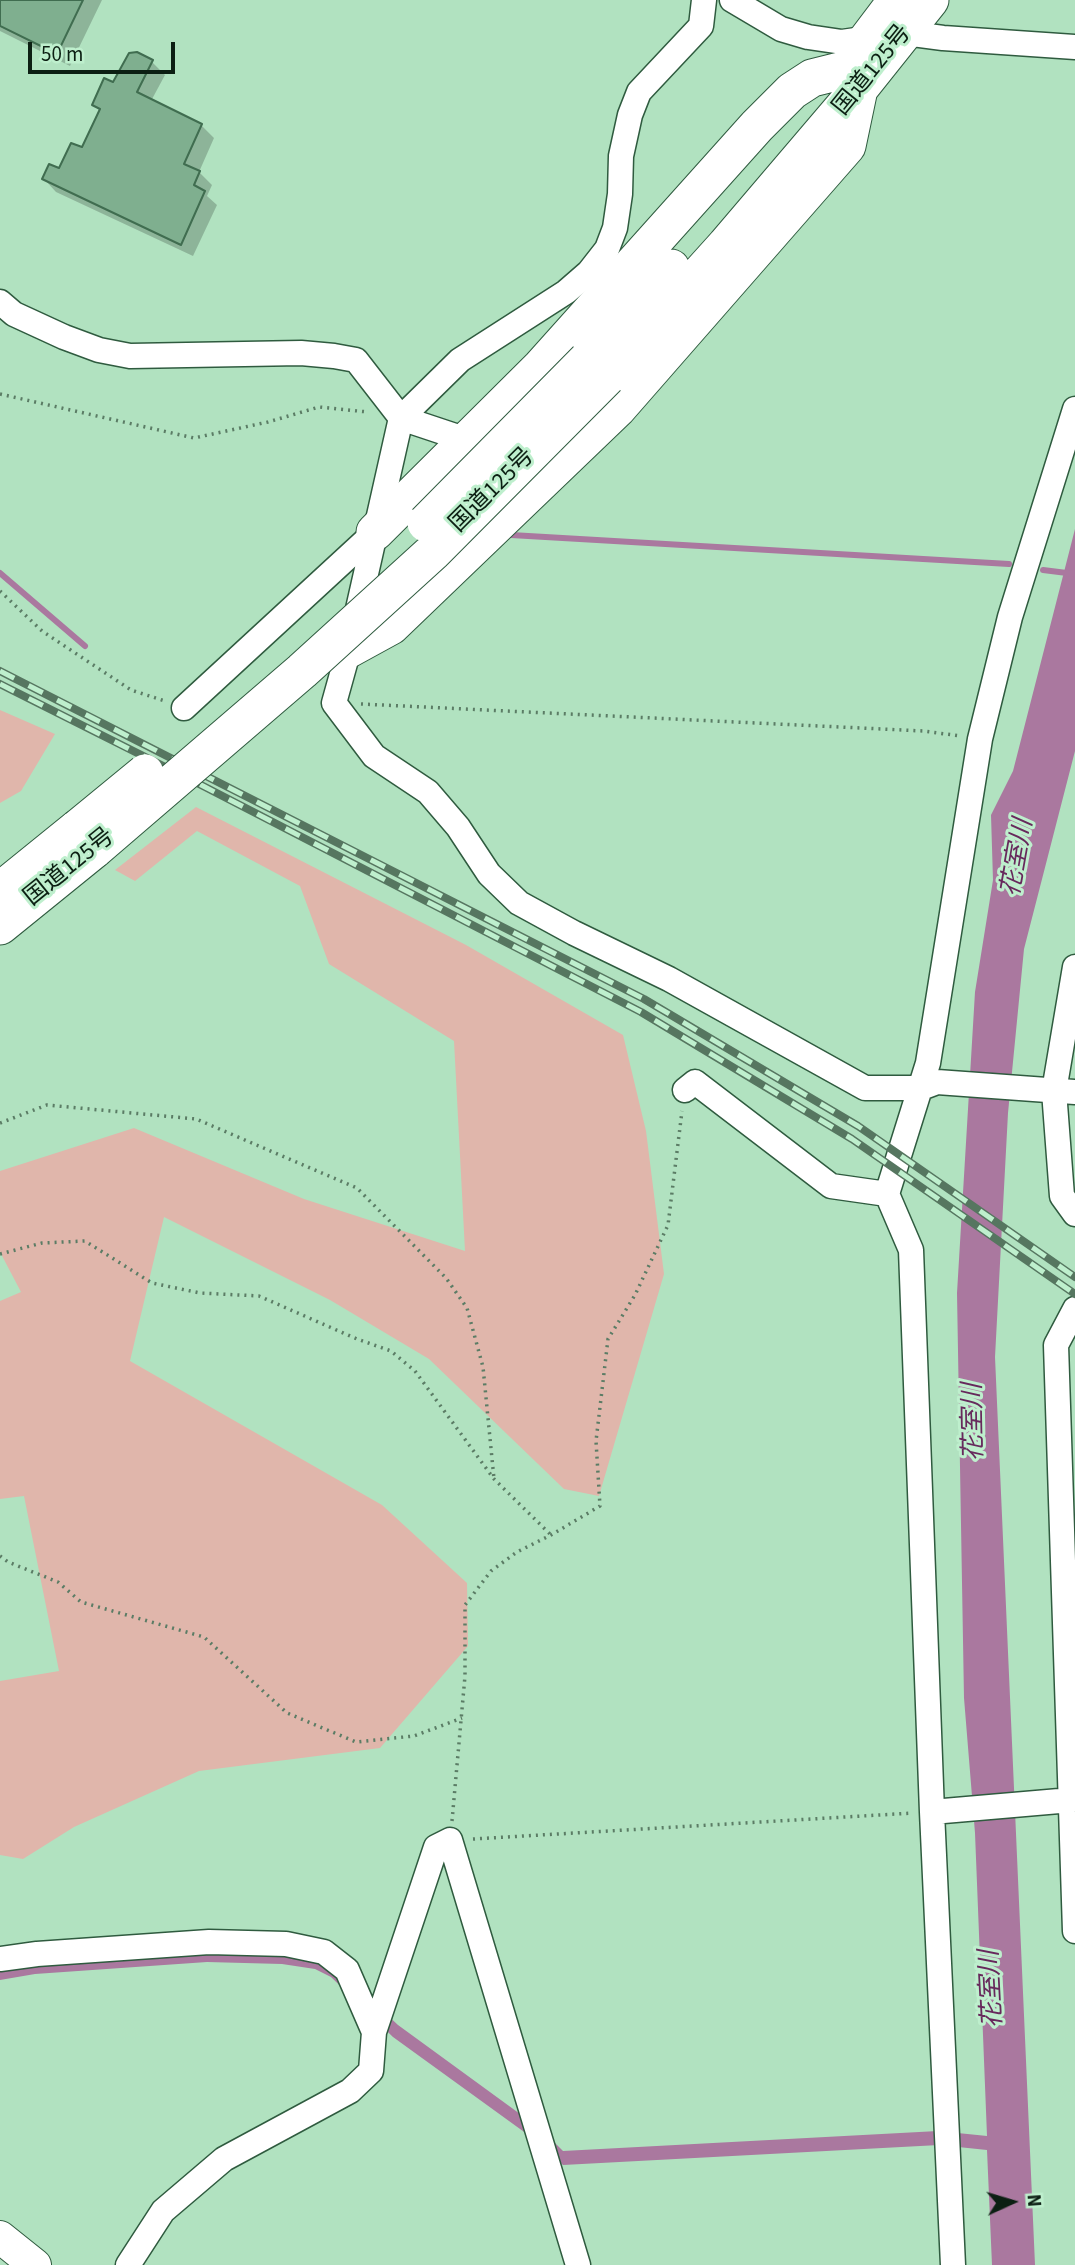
<!DOCTYPE html>
<meta charset="utf-8">
<style>
body{margin:0}
#map{position:relative;width:1075px;height:2265px;overflow:hidden;background:#b1e2c0;font-family:"Source Sans 3",sans-serif}
canvas{display:block}
.north{position:absolute;left:977px;top:2167px;width:70px;height:70px;-webkit-text-stroke:5px #beefcd;paint-order:stroke;rotate:86deg;font-size:19px;font-weight:700;line-height:28px;text-align:center;color:#0c1f13}
.north::after{content:'';display:block;margin:auto;width:24px;height:32px;background:#0c1f13;clip-path:polygon(50% 0,100% 100%,50% 72%,0 100%)}
.scale{position:absolute;left:28px;top:42px;width:147px;height:32px;box-sizing:border-box;border:4px solid #0c1f13;border-top:0;padding-left:9px;font-size:21px;line-height:24px;white-space:nowrap;color:#0c1f13;-webkit-text-stroke:5px #beefcd;paint-order:stroke}
</style>
<div id="map">
<canvas width="1075" height="2265"></canvas>
<div class="north">N</div>
<div class="scale">50 m</div>
</div>
<script>
const c = document.querySelector('canvas').getContext('2d');
c.lineJoin = 'round';
function fill(path, color) { c.fillStyle = color; c.fill(path, 'evenodd'); }
const shape = rows => new Path2D(rows.map(r => 'M' + r).join(''));
function trace(path, color, width, dash) { c.strokeStyle = color; c.lineWidth = width; c.lineCap = dash ? 'butt' : 'round'; c.setLineDash(dash || []); c.stroke(path); }
function label(font, color, halo, rows, align = 'center') {
  c.font = font + ' "Source Sans 3","Noto Sans JP",sans-serif'; c.lineWidth = 6; c.setLineDash([]); c.textBaseline = 'middle'; c.strokeStyle = halo; c.fillStyle = color; for (const [text, x, y, turn = 0] of rows) {
    c.save(); c.translate(x, y); c.rotate((+turn || 0) * Math.PI / 180); c.textAlign = isNaN(turn) ? turn : align; if (halo) c.strokeText(text, 0, 0); c.fillText(text, 0, 0); c.restore();
  }
}
const green = shape([
 [0,710,55,734,21,791,0,803],
 [196,807,466,945,623,1035,646,1131,664,1274,599,1496,564,1489,429,1359,330,1300,164,1217,130,1361,382,1505,467,1583,468,1646,380,1748,199,1771,74,1827,23,1859,0,1855,0,1681,59,1671,24,1496,0,1499,0,1301,21,1292,0,1252,0,1171,134,1128,304,1199,465,1251,454,1041,329,964,300,886,197,831,135,881,115,870]
]);
const water = shape([
 [1075,529,1075,751,1024,949,1008,1113,995,1357,1035,2265,992,2265,987,2150,939,2145,563,2165,538,2142,393,2037,331,1977,315,1969,282,1964,207,1962,35,1974,0,1980,0,1966,208,1949,320,1957,368,1997,398,2025,542,2130,563,2151,938,2131,987,2136,975,1833,964,1698,957,1293,975,992,993,880,991,815,1013,771]
]);
const shadow = shape([
 [0,0,102,0,70,66,0,31],
 [137,54,152,62,165,75,151,101,201,125,214,138,199,172,212,185,207,196,217,205,193,256,56,192,44,179,60,170,82,149,101,112,94,105,114,84]
]);
const stream = shape([
 [511,535,1009,564],
 [1043,570,1075,574],
 [0,573,85,646]
]);
const building = shape([
 [0,0,83,0,57,54,0,26,0,0],
 [137,52,153,60,137,92,202,124,184,164,200,171,194,185,205,191,181,245,42,179,49,164,59,168,71,143,82,147,100,109,92,105,104,78,113,82,129,53,137,52]
]);
const path = shape([
 [0,394,194,438,268,422,319,407,368,412],
 [0,591,42,631,131,690,165,701],
 [361,704,923,731,961,736],
 [0,1123,47,1105,196,1119,357,1188,446,1278,467,1308,483,1367,494,1479],
 [0,1254,42,1243,85,1241,152,1283,200,1293,259,1296,357,1339,391,1351,415,1371,494,1479,551,1535],
 [0,1556,8,1562,58,1582,81,1602,204,1637,287,1713,356,1742,414,1736,462,1718],
 [452,1821,465,1676,465,1605,491,1571,517,1552,551,1535,600,1506,596,1441,608,1339,635,1295,668,1225,682,1111],
 [473,1839,913,1813]
]);
const minor = shape([
 [704,0,701,26,639,92,630,115,621,156,620,194,615,228,607,249,589,272,566,292,460,360,401,418,349,649,334,703,374,756,428,792,458,827,489,874,519,903,574,933,669,979,865,1088,921,1088,937,1082,1075,1092],
 [732,0,781,29,808,37,842,42,905,33,943,38,1075,47],
 [0,302,14,314,64,337,99,350,130,356,301,353,334,356,356,360,401,418,467,440],
 [184,708,375,532],
 [1075,967,1054,1091,1062,1196,1075,1214],
 [685,1090,695,1082,831,1186,887,1194,911,1250,932,1812,953,2265],
 [887,1194,928,1063,980,739,1010,617,1075,409],
 [1075,1309,1056,1345,1075,1931],
 [932,1812,1071,1800],
 [0,1959,37,1954,209,1942,286,1944,324,1952,347,1970,374,2032],
 [128,2265,163,2211,224,2159,350,2091,371,2071,374,2032,436,1847,450,1840,578,2265]
]);
const major = shape([
 [0,2237,35,2265]
]);
const highway = shape([
 [854,57,897,0],
 [587,360,671,268],
 [607,377,726,245,859,89,930,0],
 [375,532,541,367,757,126,792,91,812,78,844,70],
 [349,649,391,626,617,409,847,146,859,89],
 [0,891,78,828],
 [0,926,95,849]
]);
const rail = shape([
 [0,671,644,999,858,1126,1075,1277],
 [0,684,205,787,641,1012,852,1139,1075,1294]
]);
const highwayBridge = shape([
 [426,523,587,360],
 [78,828,145,773],
 [95,849,302,671,434,551,607,377]
]);
const streetNames = [
 ["国道125号",873,71,-51],
 ["国道125号",493,491,-45],
 ["国道125号",70,868,-39]
];
const waterNames = [
 ["花室川",1019,858,-80],
 ["花室川",975,1422,-91],
 ["花室川",993,1989,-93]
];
fill(green, '#e0b6ab');
fill(water, '#aa789f');
fill(shadow, '#0003');
trace(stream, '#aa789f', 6);
fill(building, '#7faf8f');
trace(building, '#406d50', 2);
trace(minor, '#2f5b3f', 27);
trace(major, '#2f5b3f', 34);
trace(highway, '#2f5b3f', 39);
trace(path, '#5b7c65', 3.5, [2, 5]);
trace(minor, '#fff', 24);
trace(major, '#fff', 32);
trace(highway, '#fff', 37);
trace(rail, '#567660', 8);
trace(rail, '#beefcd', 5, [16]);
trace(highwayBridge, '#2f5b3f', 39, []);
trace(highwayBridge, '#fff', 37);
label('24px', '#0c1f13', '#beefcd', streetNames);
label('italic 26px', '#67295c', '#beefcd', waterNames);
</script>
